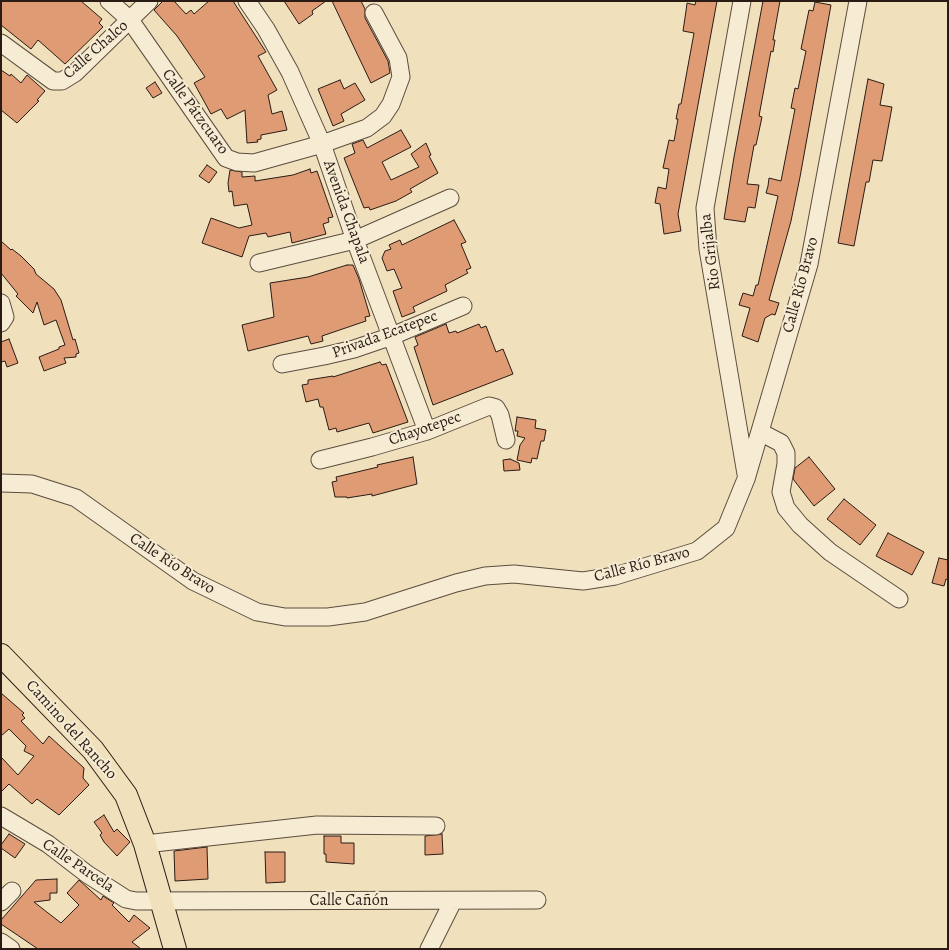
<!DOCTYPE html>
<meta charset="utf-8">
<style>
body{margin:0}
#map{position:relative;width:949px;height:950px;overflow:hidden;background:#f0e1bc;font-family:Alegreya,serif}
canvas{display:block}
.frame{position:absolute;inset:0;border:2px solid #2a1b15;pointer-events:none}
</style>
<div id="map">
<canvas width="949" height="950"></canvas>
<div class="frame"></div>
</div>
<script>
const c = document.querySelector('canvas').getContext('2d');
c.lineJoin = 'round';
function fill(path, color) { c.fillStyle = color; c.fill(path, 'evenodd'); }
const shape = rows => new Path2D(rows.map(r => 'M' + r).join(''));
function trace(path, color, width, dash) { c.strokeStyle = color; c.lineWidth = width; c.lineCap = dash ? 'butt' : 'round'; c.setLineDash(dash || []); c.stroke(path); }
function label(font, color, halo, rows, align = 'center') {
  c.font = font + ' Alegreya,serif'; c.lineWidth = 4; c.setLineDash([]); c.textBaseline = 'middle'; c.strokeStyle = halo; c.fillStyle = color; for (const [text, x, y, turn = 0] of rows) {
    c.save(); c.translate(x, y); c.rotate((+turn || 0) * Math.PI / 180); c.textAlign = isNaN(turn) ? turn : align; if (halo) c.strokeText(text, 0, 0); c.fillText(text, 0, 0); c.restore();
  }
}
const building = shape([
 [1,1,81,1,102,19,99,23,103,27,65,64,38,40,31,49,1,25,1,1],
 [163,1,174,1,186,14,191,10,194,14,209,1,233,1,266,52,258,56,277,90,268,95,272,114,282,111,287,130,261,135,261,139,257,140,258,142,247,143,245,110,227,119,221,109,211,114,194,83,205,77,177,36,154,10,163,1],
 [284,1,326,1,312,11,313,14,299,24,284,1],
 [332,1,361,1,365,9,365,18,388,61,390,73,371,83,332,1],
 [696,1,717,1,678,214,681,231,664,234,660,204,655,203,658,187,666,189,669,169,663,168,669,140,674,141,678,119,676,119,679,104,681,104,694,33,683,31,686,11,687,3,695,5,696,1],
 [763,1,780,1,773,40,775,40,773,52,771,51,759,116,762,117,756,145,754,145,753,151,747,184,759,185,755,208,748,207,745,222,724,219,734,157,763,1],
 [815,2,831,5,800,177,791,221,769,300,779,303,775,315,772,314,765,318,758,342,742,336,750,308,739,305,743,293,753,296,756,285,758,285,778,196,766,193,768,186,769,178,781,181,795,109,791,108,795,88,798,89,806,51,801,49,809,10,813,11,815,2],
 [1,70,10,76,11,74,21,83,27,75,45,91,37,100,39,101,17,123,1,110,1,70],
 [868,79,884,84,880,105,892,107,882,161,873,160,869,182,866,182,854,246,838,243,868,79],
 [340,80,344,89,355,83,365,100,341,114,344,121,333,126,318,89,340,80],
 [155,82,162,93,153,98,146,88,155,82],
 [401,130,411,147,382,162,391,180,419,167,411,154,426,143,431,155,429,156,438,173,410,189,412,192,396,201,370,210,369,207,364,208,344,158,355,153,352,144,363,140,367,148,401,130],
 [207,165,217,172,209,183,199,176,207,165],
 [310,169,311,173,317,171,333,217,328,218,329,222,323,224,326,234,292,243,290,232,268,237,266,233,249,236,242,257,202,243,211,218,239,228,252,225,247,204,234,206,232,191,229,192,228,183,230,170,242,172,242,177,255,176,255,181,293,175,310,169],
 [454,220,466,242,461,244,471,268,466,270,468,273,445,285,447,291,413,307,415,312,402,317,393,291,402,288,394,269,387,271,382,258,385,251,391,249,389,245,400,240,402,245,454,220],
 [1,241,11,250,12,249,21,256,34,269,36,274,54,289,61,300,73,340,75,339,79,353,76,354,76,357,64,358,66,363,44,371,39,357,59,349,59,347,65,345,56,320,44,325,37,302,33,313,16,296,18,294,1,273,1,241],
 [347,265,353,265,359,279,370,316,365,317,366,321,322,336,323,341,311,344,308,336,248,351,242,325,274,317,270,283,308,277,347,265],
 [446,324,449,333,456,331,457,333,479,324,481,328,486,326,496,352,503,349,513,374,433,405,414,347,418,345,415,337,446,324],
 [9,339,18,363,7,367,5,361,1,362,1,342,9,339],
 [380,362,382,365,386,364,408,422,373,433,369,423,337,432,336,428,329,430,323,407,320,407,318,399,306,402,302,385,308,384,308,380,333,376,333,377,380,362],
 [517,417,536,420,535,428,546,430,544,441,541,441,537,459,532,458,531,463,517,460,520,445,525,438,517,436,518,431,515,431,517,417],
 [413,457,417,484,372,496,372,494,347,498,347,497,335,497,332,482,337,481,336,477,378,467,377,465,413,457],
 [809,457,835,489,814,506,793,479,795,468,809,457],
 [510,459,519,463,520,470,504,471,503,460,510,459],
 [844,499,876,525,860,545,827,519,844,499],
 [888,533,924,552,912,575,876,556,888,533],
 [939,558,948,560,948,580,946,579,944,586,932,583,939,558],
 [1,693,24,713,22,715,25,718,21,721,43,744,49,736,84,768,83,778,89,785,59,815,37,799,32,804,9,784,1,792,1,757,18,775,34,756,24,751,26,746,9,729,1,736,1,693],
 [104,815,114,832,117,829,130,842,117,856,104,842,100,835,102,833,94,822,104,815],
 [9,834,25,844,15,858,1,848,1,845,9,834],
 [442,834,443,854,425,855,425,836,442,834],
 [324,836,341,836,341,843,354,843,354,864,326,862,326,854,324,854,324,836],
 [207,847,208,879,175,881,174,851,207,847],
 [265,852,285,852,285,882,266,883,265,852],
 [57,879,57,893,50,893,50,900,34,902,61,923,79,905,67,893,79,880,101,900,103,896,114,903,112,905,129,922,134,915,150,928,132,942,141,949,38,949,1,924,1,920,36,880,57,879]
]);
const minor = shape([
 [109,1,130,20,226,158,237,162,254,163,322,144,367,128,383,116,391,104,401,77,398,58,374,13],
 [247,1,266,29,290,72,322,144,355,240,427,431],
 [742,1,705,208,708,249,746,474],
 [1,43,53,81,62,81,75,73,149,1],
 [259,263,355,240,450,198],
 [1,303,5,317,1,323],
 [282,364,324,356,354,349,392,336,463,306],
 [760,432,781,443,786,453,786,464,781,492,786,508,800,525,830,552,899,599],
 [320,460,372,447,427,431,489,406,496,408,500,415,506,440],
 [1,483,32,484,76,498,193,581,257,612,285,617,328,617,365,612,456,583,485,576,514,574,583,581,615,576,697,551,726,528,746,479,809,264,858,1],
 [1,816,48,844,87,874,126,899,136,901,537,900],
 [145,844,317,825,436,826],
 [1,902,12,891],
 [1,942,11,949],
 [429,949,453,901]
]);
const major = shape([
 [1,655,93,750,126,795,145,844,175,949]
]);
const streetNames = [
 ["Calle Chalco",96,50,-41],
 ["Calle Pátzcuaro",195,112,54],
 ["Avenida Chapala",346,212,70],
 ["Rio Grijalba",711,252,-97],
 ["Calle Río Bravo",801,285,-75],
 ["Privada Ecatepec",385,335,-20],
 ["Chayotepec",425,429,-19],
 ["Calle Río Bravo",172,564,33],
 ["Calle Río Bravo",642,565,-15],
 ["Camino del Rancho",71,730,48],
 ["Calle Parcela",78,866,34],
 ["Calle Cañón",349,901]
];
fill(building, '#de9b74');
trace(building, '#2a1b15', 1);
trace(minor, '#5c4c3f', 19);
trace(major, '#2a1b15', 24);
trace(minor, '#f5ecd3', 17);
trace(major, '#f0e1bc', 22);
label('16px', '#2a1b15', '#f5ecd3', streetNames);
</script>
